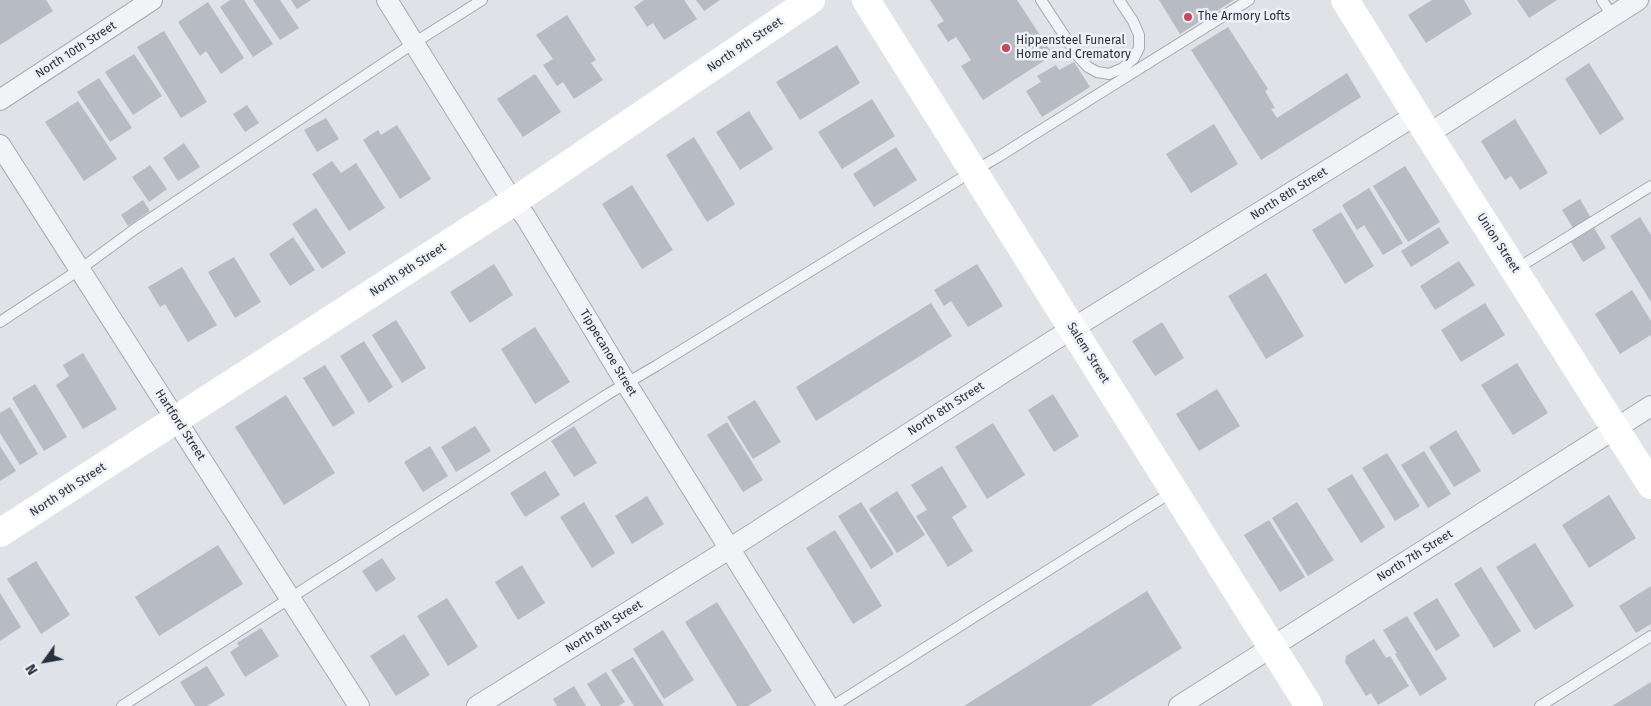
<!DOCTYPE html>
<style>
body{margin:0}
#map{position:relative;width:1651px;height:706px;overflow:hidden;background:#dfe2e7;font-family:"Fira Sans",sans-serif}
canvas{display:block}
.north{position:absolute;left:20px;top:636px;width:50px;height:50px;-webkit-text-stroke:4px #eef1f5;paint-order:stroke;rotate:238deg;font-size:14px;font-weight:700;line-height:20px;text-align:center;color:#28303e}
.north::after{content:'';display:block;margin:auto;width:18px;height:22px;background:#28303e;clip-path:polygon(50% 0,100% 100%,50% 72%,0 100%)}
</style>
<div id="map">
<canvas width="1651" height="706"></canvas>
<div class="north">N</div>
</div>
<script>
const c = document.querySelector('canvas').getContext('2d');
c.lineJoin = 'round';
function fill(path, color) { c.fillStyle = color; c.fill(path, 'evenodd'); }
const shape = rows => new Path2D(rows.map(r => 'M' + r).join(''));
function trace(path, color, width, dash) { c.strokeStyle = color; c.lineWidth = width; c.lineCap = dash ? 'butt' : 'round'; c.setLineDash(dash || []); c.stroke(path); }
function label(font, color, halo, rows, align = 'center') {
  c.font = font + ' "Fira Sans",sans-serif'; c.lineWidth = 5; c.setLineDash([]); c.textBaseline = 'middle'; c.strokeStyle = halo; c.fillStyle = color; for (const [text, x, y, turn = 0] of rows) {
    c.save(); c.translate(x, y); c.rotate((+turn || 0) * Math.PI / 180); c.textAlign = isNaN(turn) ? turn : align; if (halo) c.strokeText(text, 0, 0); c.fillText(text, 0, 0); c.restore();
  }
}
const building = shape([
 [0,0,46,0,53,11,0,45],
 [230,0,244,0,273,44,253,57,220,7],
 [253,0,280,0,299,28,280,40],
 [291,0,311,0,297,9],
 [644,0,684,0,697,19,664,40,653,23,647,27,634,7],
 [696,0,720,0,704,11],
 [930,0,1017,0,1053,55,983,100,961,66,971,60,956,37,948,42,937,25,944,21],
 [1159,0,1234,0,1180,34],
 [1432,0,1464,0,1472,14,1426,43,1408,15],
 [1517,0,1557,0,1529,18],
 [208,2,244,58,221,74,206,51,200,56,178,22],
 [567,15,596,60,591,63,603,80,574,99,563,82,557,86,543,65,553,59,536,35],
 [1228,27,1268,89,1265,91,1275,108,1271,109,1277,118,1347,73,1361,97,1261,160,1191,50],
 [164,31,207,102,181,118,137,47],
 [837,45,860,83,800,120,776,82],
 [134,54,162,96,133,115,105,72],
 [1074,62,1090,87,1042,117,1026,91,1041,82,1037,76,1056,65,1059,70],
 [1589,63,1624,119,1600,135,1565,79],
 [535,74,561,112,523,137,497,99],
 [99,78,132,128,110,142,77,92],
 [872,99,895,136,842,169,818,132],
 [78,101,117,159,84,181,45,122],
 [247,105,259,123,245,132,233,114],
 [749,111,773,149,740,170,716,132],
 [326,118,339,139,317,152,304,130],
 [1515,119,1548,173,1520,190,1511,176,1505,180,1481,141],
 [1214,124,1238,164,1191,193,1166,154],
 [397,125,431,179,400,199,363,140,378,130,381,135],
 [694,137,735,204,707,222,666,155],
 [184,143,200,167,178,181,163,158],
 [896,147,917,180,874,207,853,174],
 [332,161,341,173,356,163,385,208,349,231,312,174],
 [150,165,167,189,149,202,132,177],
 [1405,166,1440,222,1408,242,1373,186],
 [632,185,673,250,642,269,602,204],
 [1369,188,1403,243,1383,255,1364,225,1357,230,1342,205],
 [1580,199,1591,218,1573,228,1562,210],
 [143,200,150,211,128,226,121,215],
 [316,208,346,253,322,269,292,224],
 [1341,212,1374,266,1345,284,1312,230],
 [1640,217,1651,235,1651,302,1610,236],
 [1439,227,1449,243,1411,267,1401,251],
 [1594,228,1606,248,1583,262,1571,242],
 [293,237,315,270,290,286,269,254],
 [234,257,261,302,235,318,208,272],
 [1459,261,1475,285,1435,310,1420,286],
 [494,264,513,295,470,323,450,292],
 [977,264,1003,306,968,327,951,301,944,306,934,290],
 [182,267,217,325,188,342,165,304,160,307,148,287],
 [1266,273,1304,336,1266,359,1228,296],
 [1632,290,1651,321,1651,335,1620,354,1595,314],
 [931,303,952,336,816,421,796,387],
 [1485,303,1505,335,1461,362,1441,330],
 [396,320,426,368,402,383,372,335],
 [1162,322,1184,358,1155,376,1132,341],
 [535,327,570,382,535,404,501,349],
 [364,341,393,387,369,403,340,356],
 [83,353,117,409,83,429,56,385,69,376,63,365],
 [1517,363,1548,413,1513,435,1481,385],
 [325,365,355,413,333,427,303,378],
 [35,384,67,437,44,451,12,398],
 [1217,389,1240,426,1199,451,1176,414],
 [1053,394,1079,436,1054,452,1028,410],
 [286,395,335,473,284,505,235,427],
 [755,400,781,442,753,459,727,417],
 [10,407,38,454,20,465,0,433,0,413],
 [727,422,763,480,743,492,707,435],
 [993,423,1025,475,987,499,955,447],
 [475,426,491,451,456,472,441,447],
 [574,426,597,463,574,477,551,441],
 [1456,430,1481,471,1454,487,1429,447],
 [0,446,16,471,0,481],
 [430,446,448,476,423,492,404,462],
 [1424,451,1451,494,1428,508,1401,465],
 [1387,453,1420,506,1395,521,1362,468],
 [942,466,967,507,952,517,973,551,948,567,916,516,927,510,911,485],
 [545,471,560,495,525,517,510,493],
 [1352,474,1385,527,1361,543,1327,489],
 [897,491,925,535,897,553,869,509],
 [1609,495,1636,538,1589,568,1562,525],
 [647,496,664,524,632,544,615,516],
 [584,502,615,553,592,568,560,517],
 [861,502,894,554,871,569,838,516],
 [1297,502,1334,560,1308,576,1272,518],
 [1269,520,1305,577,1280,592,1244,535],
 [835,530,882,606,853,624,806,548],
 [1535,543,1574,606,1535,630,1496,567],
 [218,545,243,584,159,636,135,597],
 [382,558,396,579,376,592,362,571],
 [36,561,70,615,41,634,7,579],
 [522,565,545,603,518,620,495,582],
 [1481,567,1521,631,1494,648,1454,584],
 [1651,586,1651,624,1636,633,1619,606],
 [1147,591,1182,648,1090,706,964,706],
 [0,593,21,627,0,641],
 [447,598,478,647,448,666,417,616],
 [1437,598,1460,636,1436,651,1413,613],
 [717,602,772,691,748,706,737,706,685,622],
 [1407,616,1447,679,1420,696,1395,654,1397,653,1383,630],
 [261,628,279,656,245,677,230,652,239,646,237,643],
 [663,630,694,680,664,699,633,649],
 [404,634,430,675,396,696,370,656],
 [1374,639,1386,658,1390,656,1409,686,1378,705,1371,693,1366,696,1345,662,1346,656],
 [633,657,664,706,634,706,611,670],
 [207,666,225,695,207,706,195,706,180,682],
 [606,672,625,702,618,706,601,706,587,684],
 [1651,682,1651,706,1612,706],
 [574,686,586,706,557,706,553,699]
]);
const service = shape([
 [1041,0,1077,55,1088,67,1097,72,1109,74,1123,68,1134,58,1139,48,1139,35,1133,21,1119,0],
 [1602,0,1612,16],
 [1516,269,1651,186],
 [0,322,79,270,135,229,414,43,482,0],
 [122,706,608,394,656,366,960,179,998,157,1249,0],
 [833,706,1172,492],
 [1540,706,1651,636]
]);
const minor = shape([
 [387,0,513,202,525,216,626,383,828,706],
 [0,100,152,0],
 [1428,134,1638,0],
 [0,145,359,706],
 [477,706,729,549,1051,342,1416,115],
 [1179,706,1651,406]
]);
const secondary = shape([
 [866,0,1309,706],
 [1345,0,1428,134,1651,485],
 [0,533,513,202,811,0]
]);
const markers = [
 [1188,17,5,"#c74959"],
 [1006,48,5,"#c74959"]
];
const poiNames = [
 ["The Armory Lofts",1198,17],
 ["Hippensteel Funeral",1016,41],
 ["Home and Crematory",1016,55]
];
const streetNames = [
 ["North 9th Street",745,45,-34],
 ["North 10th Street",76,50,-33],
 ["North 8th Street",1289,194,-32],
 ["Union Street",1498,243,57],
 ["North 9th Street",408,270,-33],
 ["Tippecanoe Street",608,353,59],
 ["Salem Street",1088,353,58],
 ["North 8th Street",946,409,-33],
 ["Hartford Street",180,425,57],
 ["North 9th Street",68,490,-33],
 ["North 7th Street",1415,556,-32],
 ["North 8th Street",604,627,-32]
];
fill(building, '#b6bbc4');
trace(service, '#a4a9b1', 12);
trace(minor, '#a4a9b1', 22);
trace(service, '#f1f3f6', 10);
trace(minor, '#f1f3f6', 20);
trace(secondary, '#fff', 28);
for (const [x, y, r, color] of markers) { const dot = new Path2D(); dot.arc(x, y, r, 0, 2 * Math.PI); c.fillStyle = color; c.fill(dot); trace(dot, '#eef1f5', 2); }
label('12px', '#28303e', '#eef1f5', poiNames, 'left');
label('12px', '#28303e', '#eef1f5', streetNames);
</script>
